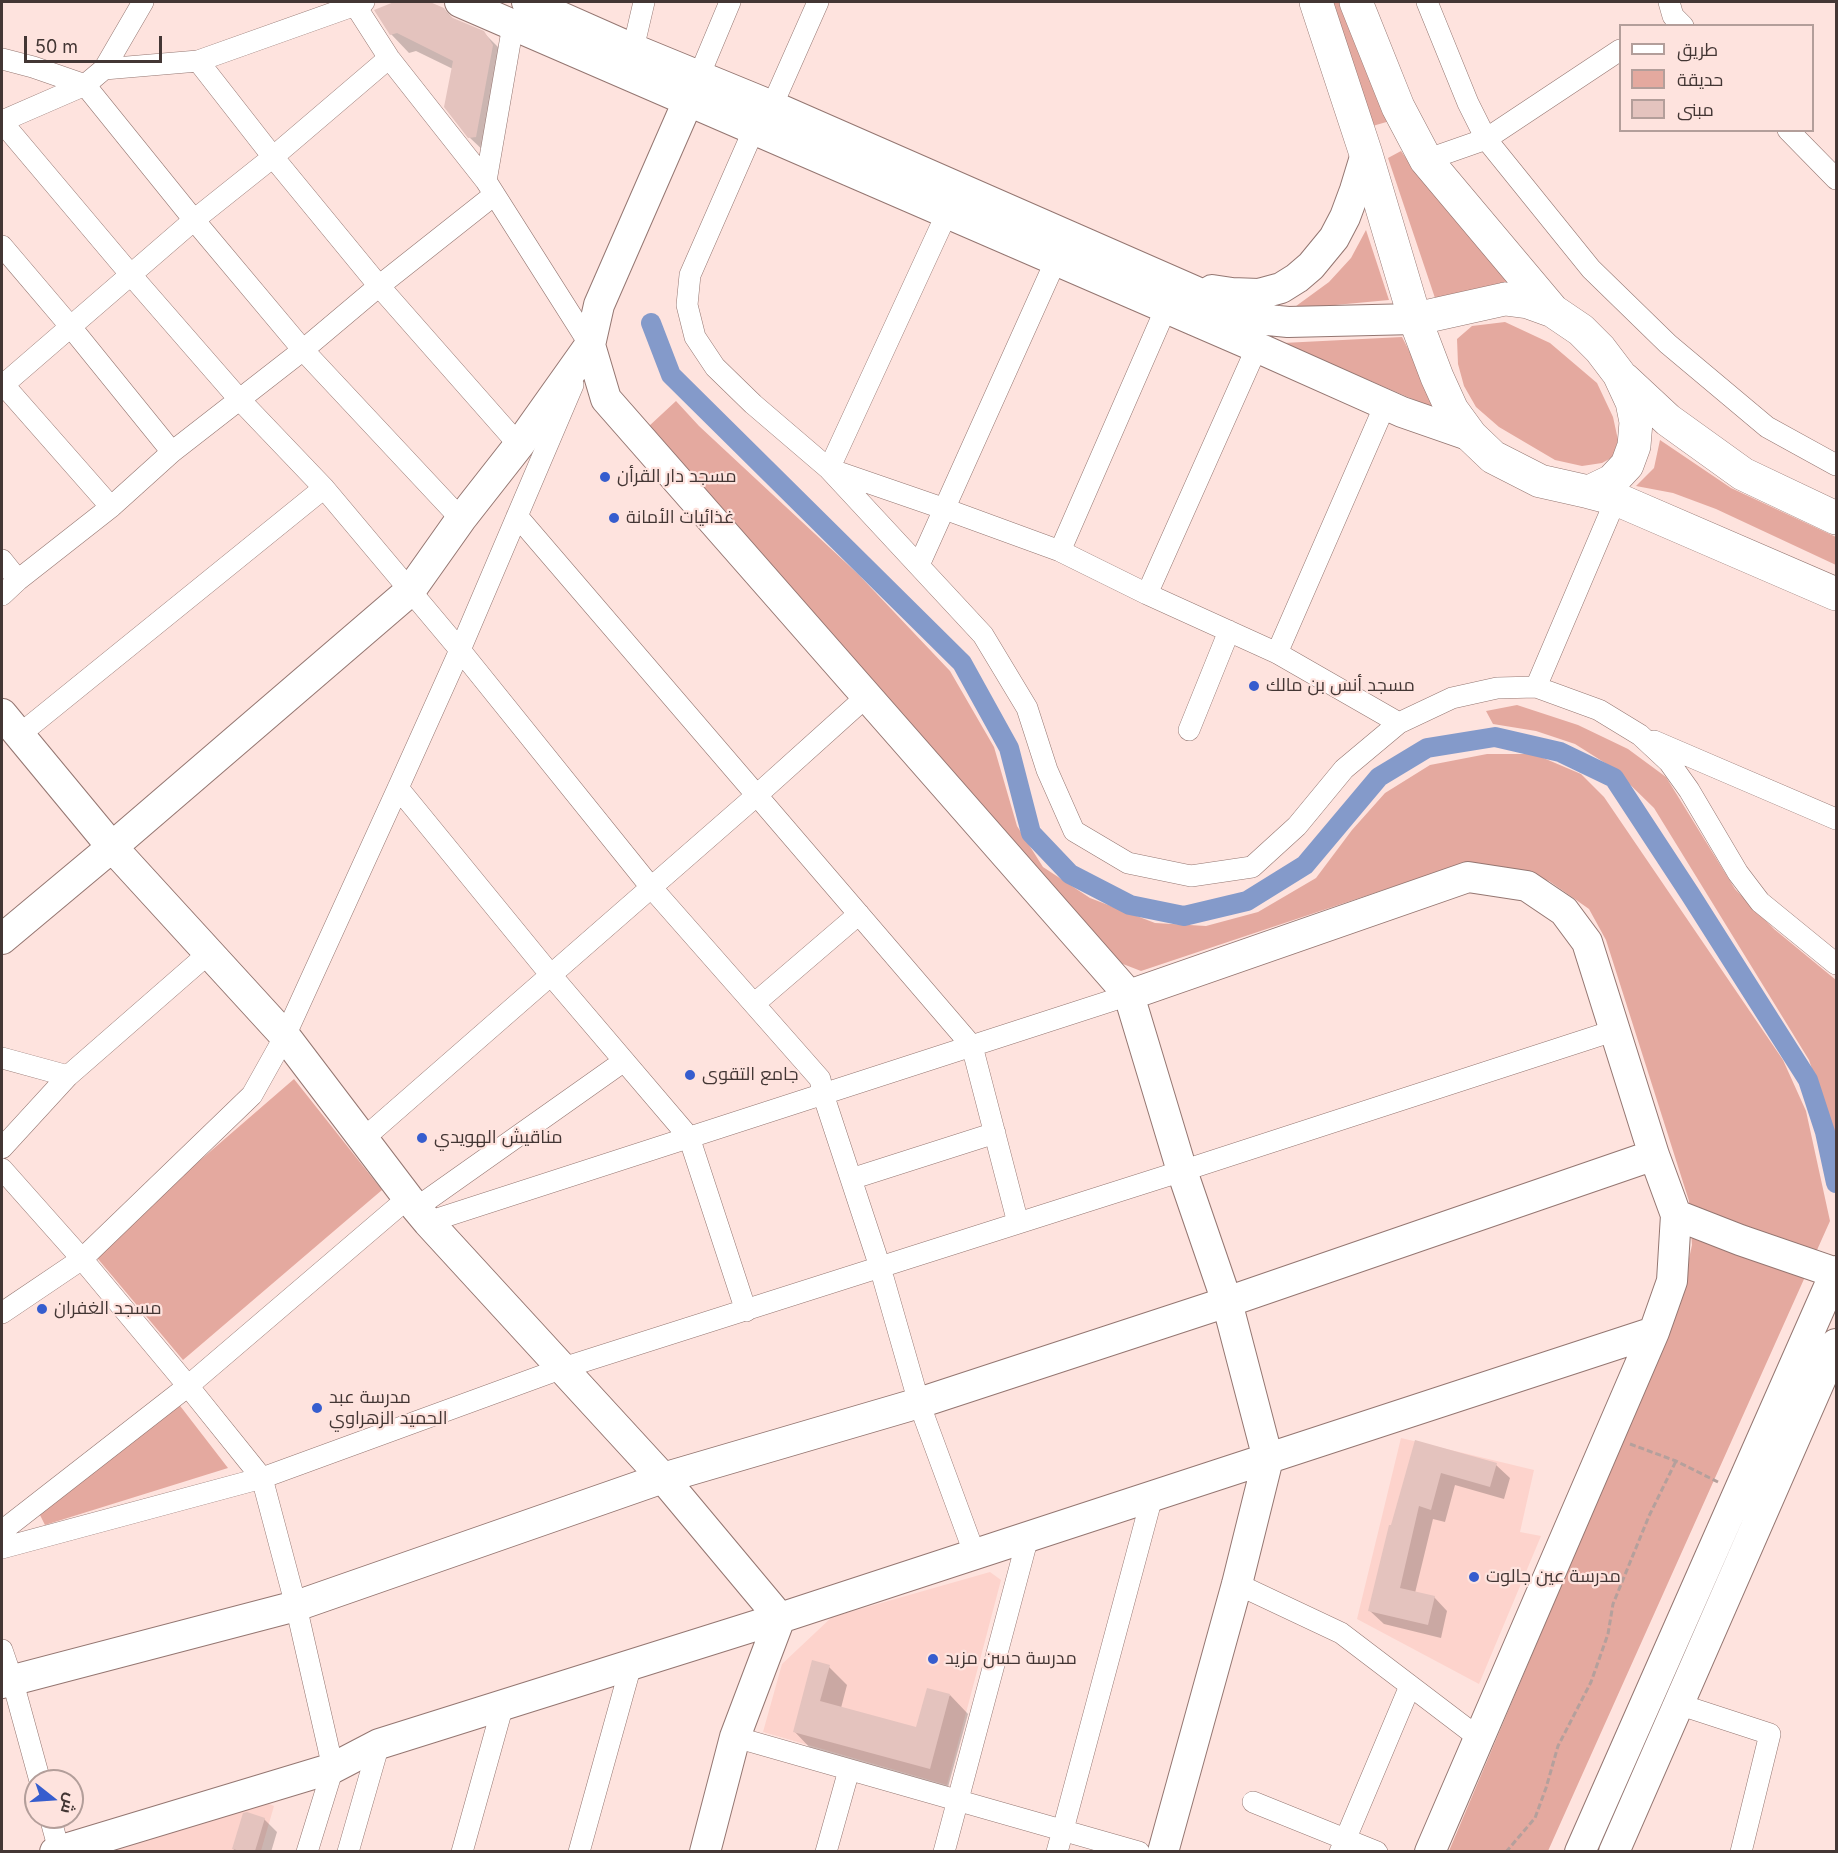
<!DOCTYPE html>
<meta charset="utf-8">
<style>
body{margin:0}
#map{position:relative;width:1838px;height:1853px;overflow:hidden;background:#fee3de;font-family:Inter,Cairo,sans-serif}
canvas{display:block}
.frame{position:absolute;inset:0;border:3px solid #433634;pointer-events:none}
.legend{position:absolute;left:1619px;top:24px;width:195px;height:108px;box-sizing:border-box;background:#fee3de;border:2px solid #b39e9a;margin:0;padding:8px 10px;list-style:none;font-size:18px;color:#433634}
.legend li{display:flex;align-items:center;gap:12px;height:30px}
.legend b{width:30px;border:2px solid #b39e9a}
.north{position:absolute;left:24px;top:1769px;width:60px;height:60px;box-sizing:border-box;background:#fee3de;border:2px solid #b39e9a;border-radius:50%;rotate:107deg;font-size:16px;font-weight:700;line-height:24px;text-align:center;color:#433634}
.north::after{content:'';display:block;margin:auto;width:21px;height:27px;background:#365dce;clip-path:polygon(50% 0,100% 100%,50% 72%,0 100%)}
.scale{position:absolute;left:24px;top:36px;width:138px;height:27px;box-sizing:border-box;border:3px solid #433634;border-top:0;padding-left:8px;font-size:18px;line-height:21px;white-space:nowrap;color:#433634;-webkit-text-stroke:4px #fee3de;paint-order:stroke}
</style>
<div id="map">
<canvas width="1838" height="1853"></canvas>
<div class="frame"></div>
<ul class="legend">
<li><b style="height:8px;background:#fff"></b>طريق</li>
<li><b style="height:16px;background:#e4a99f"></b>حديقة</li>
<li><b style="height:16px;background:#e4c3be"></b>مبنى</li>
</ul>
<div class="north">ش</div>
<div class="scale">50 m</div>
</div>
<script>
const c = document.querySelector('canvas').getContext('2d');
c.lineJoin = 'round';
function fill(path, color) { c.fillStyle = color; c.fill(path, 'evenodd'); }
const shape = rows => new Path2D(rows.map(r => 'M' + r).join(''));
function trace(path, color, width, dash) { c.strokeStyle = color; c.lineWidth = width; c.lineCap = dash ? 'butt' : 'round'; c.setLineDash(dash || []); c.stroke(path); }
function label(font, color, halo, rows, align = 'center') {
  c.font = font + ' Inter,Cairo,sans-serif'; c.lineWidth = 4.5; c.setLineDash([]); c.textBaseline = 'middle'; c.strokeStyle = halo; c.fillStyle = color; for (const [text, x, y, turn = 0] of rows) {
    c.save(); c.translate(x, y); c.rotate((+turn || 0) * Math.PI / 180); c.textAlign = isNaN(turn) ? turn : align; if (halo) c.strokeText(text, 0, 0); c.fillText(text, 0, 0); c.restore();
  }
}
const built = shape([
 [1401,1438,1534,1470,1520,1532,1541,1536,1479,1684,1357,1619],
 [990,1572,1001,1580,947,1785,763,1732,782,1664,832,1617],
 [261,1801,274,1806,261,1851,105,1852]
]);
const green = shape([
 [1327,2,1344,2,1390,121,1369,127],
 [1401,151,1413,168,1510,284,1436,301,1388,158],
 [1366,230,1389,300,1292,309,1329,282,1351,258],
 [1505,322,1550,343,1597,383,1613,417,1618,440,1613,457,1602,463,1582,466,1555,460,1499,427,1476,407,1464,386,1458,364,1457,339,1472,326],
 [1402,337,1440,411,1283,343],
 [676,401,699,426,858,574,950,671,994,747,1017,826,1043,867,1090,898,1155,923,1206,926,1258,912,1316,878,1352,830,1385,793,1430,765,1487,754,1534,754,1581,774,1604,797,1783,1060,1806,1111,1830,1221,1548,1851,1449,1851,1678,1309,1692,1245,1689,1201,1606,940,1589,909,1549,881,1504,868,1461,864,1141,971,1110,959,1009,844,795,592,648,427],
 [1660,440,1731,488,1836,537,1836,565,1716,509,1673,493,1636,486,1654,468],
 [1517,705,1578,725,1628,749,1666,777,1735,889,1774,929,1836,980,1836,1141,1809,1060,1654,808,1613,768,1575,744,1536,731,1493,724,1486,711],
 [294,1079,382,1190,183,1360,93,1253],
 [174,1398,228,1468,45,1525,39,1513]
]);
const shadow = shape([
 [398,2,427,2,444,9,454,20,483,32,502,51,488,155,469,137,453,69,416,51,409,53,391,34,376,10],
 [1416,1442,1496,1465,1510,1478,1504,1499,1455,1485,1445,1522,1433,1519,1415,1593,1434,1597,1447,1611,1441,1638,1384,1624,1370,1611],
 [829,1667,847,1685,841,1708,917,1729,950,1695,968,1714,948,1787,812,1750,794,1731],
 [245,1814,264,1819,277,1832,271,1852,233,1852]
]);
const canal = shape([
 [651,323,671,375,962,663,1009,748,1031,833,1070,874,1130,905,1184,916,1247,901,1305,865,1379,777,1427,748,1495,737,1560,752,1614,778,1690,894,1808,1080,1825,1132,1836,1183]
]);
const building = shape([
 [394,2,430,2,444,8,447,13,453,18,484,31,493,45,476,137,468,138,444,107,453,61,397,33,390,35,374,10],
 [1415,1440,1497,1463,1490,1487,1441,1473,1431,1510,1419,1506,1400,1588,1435,1596,1428,1625,1368,1611,1389,1525,1391,1525],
 [812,1660,830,1665,820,1701,916,1727,927,1688,950,1694,930,1769,793,1732],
 [247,1812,265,1818,255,1851,241,1851,232,1849,243,1813]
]);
const path = shape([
 [1630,1444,1676,1461,1718,1482],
 [1506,1852,1535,1818,1546,1788,1558,1746,1591,1682,1608,1634,1613,1604,1649,1516,1676,1461]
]);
const street = shape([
 [1427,2,1468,103,1486,139,1591,269,1668,344,1767,427,1836,465],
 [1669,2,1673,16,1683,26],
 [355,5,389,58,486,181,590,345,587,351],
 [633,49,644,2],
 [2,59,33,67,85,85,194,220,303,350,461,519],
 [198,61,273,157,379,286,519,445],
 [104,69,143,2],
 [699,76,730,2],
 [772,106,818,2],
 [2,121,85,85,104,69,198,61,364,2],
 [2,122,131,275,239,399,324,488,460,650,650,886,820,1079,823,1094,880,1267,919,1403,975,1555],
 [754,129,690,275,687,305,695,337,715,367,753,404,829,469,983,635,1027,708,1047,770,1074,831,1128,863,1191,876,1252,867,1297,826,1344,769,1399,723,1452,698,1497,688,1536,687,1599,710,1640,735,1669,762,1689,790,1738,873,1760,902,1836,964],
 [1788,130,1836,179],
 [1426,160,1486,139,1620,50],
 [486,181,513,25],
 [947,213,829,469,945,509,1060,551,1147,594,1277,653,1399,723],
 [2,246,70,326,172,452],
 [2,383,111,507],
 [2,386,194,220,273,157,389,58],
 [517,516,972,1046,1018,1223],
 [1060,551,1166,308],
 [2,560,18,580],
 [919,565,1056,260],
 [1147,594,1257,347],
 [2,595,18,580,111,507,172,452,303,350,379,286,494,195],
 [1277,653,1385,405],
 [1536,687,1616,499],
 [1189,730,1229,631],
 [19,735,324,488],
 [1654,741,1836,819],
 [398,788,550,974,689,1137,746,1311],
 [754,1004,859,914],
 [2,1058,68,1076],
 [363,1139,757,795,867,696],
 [2,1148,68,1076,209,953],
 [2,1169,82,1259,188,1386,262,1478,296,1606,333,1768,307,1852],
 [851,1179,995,1133],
 [416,1208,624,1061],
 [428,1222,1129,995],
 [2,1313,82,1259,252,1095,285,1036,398,788,460,650,573,385],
 [2,1531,188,1386,408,1198],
 [2,1548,262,1478,563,1368,1182,1171,1616,1030],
 [1237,1584,1341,1633,1479,1738],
 [2,1650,12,1679,40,1781],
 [1678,1704,1770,1734,1741,1852],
 [735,1737,1139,1852],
 [1253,1802,1377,1852],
 [50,1817,59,1850],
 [348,1852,379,1744],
 [462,1852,503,1705],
 [579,1852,631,1665],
 [826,1852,849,1770],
 [944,1852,1028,1537],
 [1057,1852,1152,1497],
 [1340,1852,1410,1686]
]);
const secondary = shape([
 [460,2,1263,350,1402,412,1471,436],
 [527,2,633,49,772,106,1249,315,1268,320,1288,322,1415,319],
 [1212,290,1232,293,1259,294,1281,288,1297,278,1311,266,1334,238,1345,217,1355,190,1366,154],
 [590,345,606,399,1129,995,1182,1171,1227,1302,1268,1459,1237,1584,1163,1852],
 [2,714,112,847,410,591,461,519,519,445,590,345,599,305,699,76],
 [2,939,112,847,285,1036,408,1198,428,1222,663,1478,780,1618,735,1737,705,1852],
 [1129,995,1468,877,1527,886,1564,911,1587,942,1654,1155,1676,1215,1672,1281,1654,1332,1430,1852],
 [1676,1215,1740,1240,1836,1273],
 [2,1683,296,1606,663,1478,919,1403,1227,1302,1654,1155],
 [55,1852,333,1768,379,1744,780,1618,1654,1332],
 [1580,1852,1836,1271],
 [1614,1852,1836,1344]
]);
const primary = shape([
 [1316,2,1366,154,1415,319],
 [1356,2,1398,107,1426,160,1553,311],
 [1505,299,1528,302,1553,311,1581,330,1600,349,1619,374,1632,402,1636,422,1634,446,1627,465,1612,481,1589,492,1540,481,1493,457,1471,436,1452,410,1437,377,1415,319,1505,299],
 [1624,379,1668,420,1743,474,1836,518],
 [1589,492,1616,499,1836,594]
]);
const markers = [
 [605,477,6,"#365dce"],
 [614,518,6,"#365dce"],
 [1254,686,6,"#365dce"],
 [690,1075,6,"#365dce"],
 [422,1138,6,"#365dce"],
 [42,1309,6,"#365dce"],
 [317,1408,6,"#365dce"],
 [1474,1577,6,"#365dce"],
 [933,1659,6,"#365dce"]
];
const poiNames = [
 ["مسجد دار القرأن",617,477],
 ["غذائيات الأمانة",626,518],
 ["مسجد أنس بن مالك",1266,686],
 ["جامع التقوى",702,1075],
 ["مناقيش الهويدي",434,1138],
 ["مسجد الغفران",54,1309],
 ["مدرسة عبد",329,1398],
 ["الحميد الزهراوي",329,1419],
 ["مدرسة عين جالوت",1486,1577],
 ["مدرسة حسن مزيد",945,1659]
];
fill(built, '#fdd3cc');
fill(green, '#e4a99f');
fill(shadow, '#0003');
trace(canal, '#849aca', 20);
fill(building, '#e4c3be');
trace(street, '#947671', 22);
trace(secondary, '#947671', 32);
trace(primary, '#947671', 34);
trace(path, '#b5a09c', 3, [6, 3]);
trace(street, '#fff', 21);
trace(secondary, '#fff', 30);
trace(primary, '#fff', 33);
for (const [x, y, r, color] of markers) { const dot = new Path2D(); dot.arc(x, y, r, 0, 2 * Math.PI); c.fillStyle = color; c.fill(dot); trace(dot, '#fee3de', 2); }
label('18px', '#433634', '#fee3de', poiNames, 'left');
</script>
